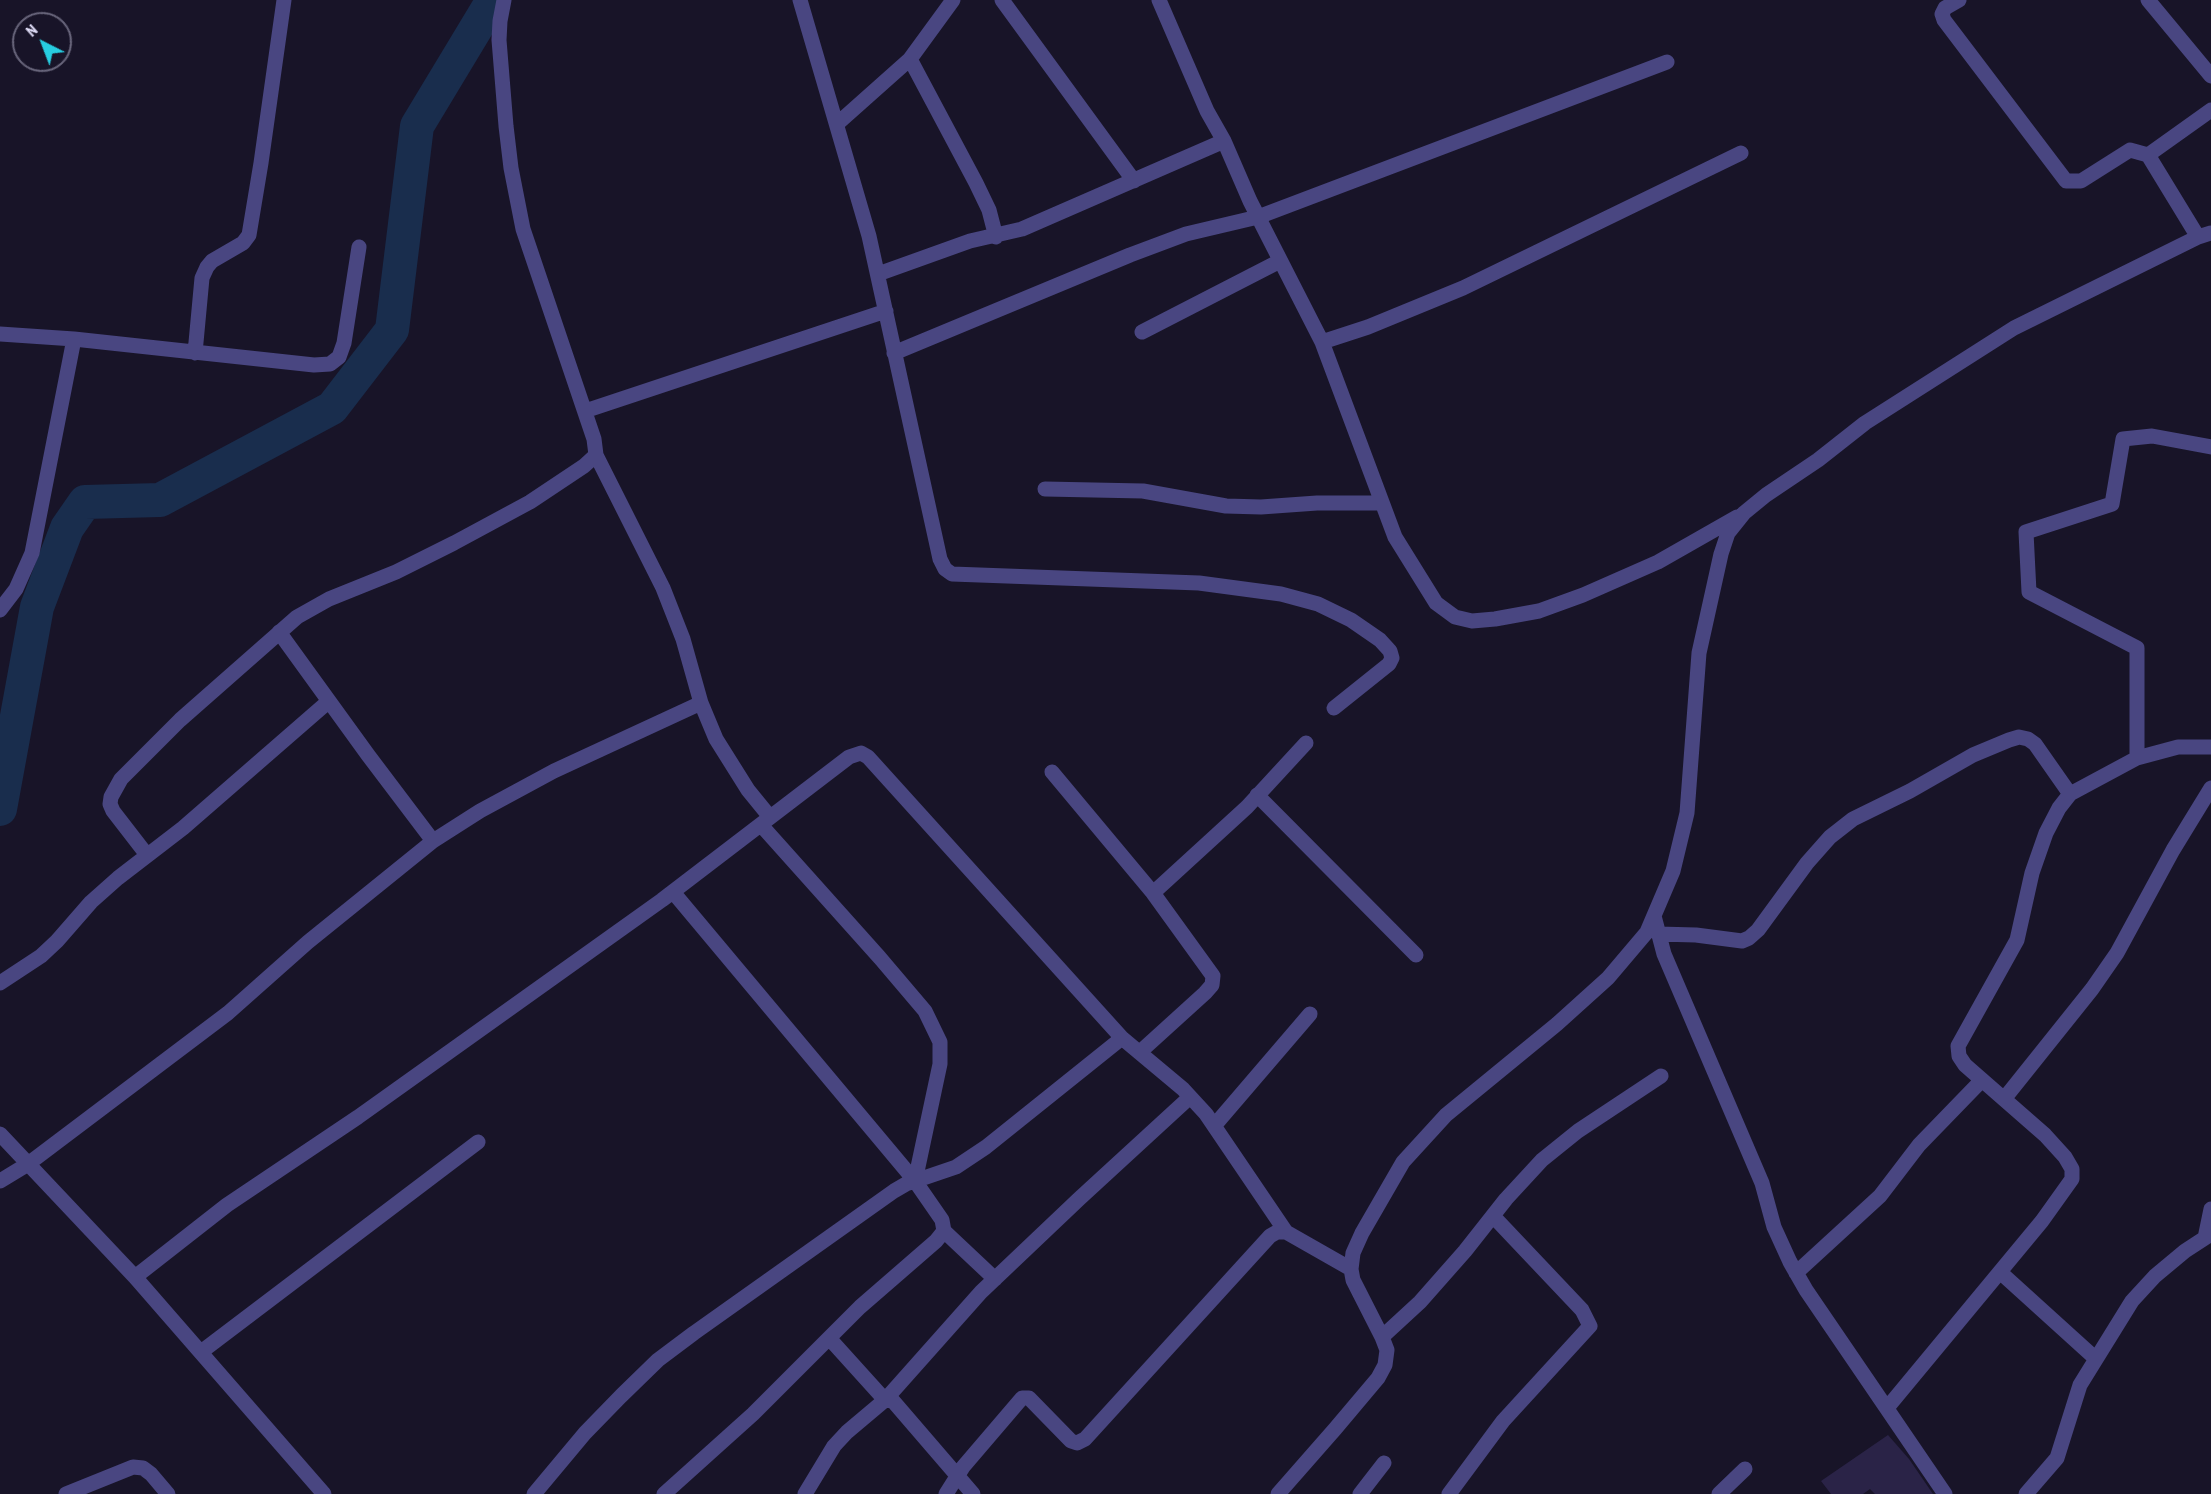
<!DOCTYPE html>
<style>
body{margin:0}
#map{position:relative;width:2211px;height:1494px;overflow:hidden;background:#181428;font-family:"PT Sans Narrow",sans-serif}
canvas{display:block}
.north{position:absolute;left:12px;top:12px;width:60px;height:60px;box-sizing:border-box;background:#181428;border:2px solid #69667c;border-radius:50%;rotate:318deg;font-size:16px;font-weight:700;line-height:24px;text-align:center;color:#e3e0fb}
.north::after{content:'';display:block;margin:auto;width:21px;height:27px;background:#27cde0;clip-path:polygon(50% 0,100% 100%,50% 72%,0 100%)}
</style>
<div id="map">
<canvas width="2211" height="1494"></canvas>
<div class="north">N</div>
</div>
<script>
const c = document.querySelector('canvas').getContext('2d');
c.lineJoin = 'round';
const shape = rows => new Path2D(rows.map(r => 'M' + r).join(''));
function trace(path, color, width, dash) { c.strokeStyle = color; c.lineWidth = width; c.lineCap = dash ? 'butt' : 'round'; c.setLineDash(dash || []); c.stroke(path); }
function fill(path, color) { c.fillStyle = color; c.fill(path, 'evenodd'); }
const river = shape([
 [0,809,37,607,67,528,85,502,160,500,332,408,392,330,417,126,490,5,491,0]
]);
const building = shape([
 [1888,1435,1909,1459,1933,1494,1875,1494,1870,1489,1863,1494,1831,1494,1821,1481]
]);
const minor = shape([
 [800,0,869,236,940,559,945,569,952,574,1199,583,1281,594,1318,604,1351,620,1380,640,1390,651,1392,658,1389,664,1334,708],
 [1002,0,1134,181],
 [1159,0,1207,111,1224,141,1250,201,1322,342,1395,537,1436,603,1455,617,1472,621,1495,619,1539,611,1583,595,1658,562,1737,517],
 [1959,0,1945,8,1942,14,1944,20,2066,181,2081,181,2130,150,2148,155,2198,237],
 [2148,0,2211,76],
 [910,59,976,183,989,210,996,237],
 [837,124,910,59,953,0],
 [2148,155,2211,110],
 [878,274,970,241,1022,229,1224,141],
 [1142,332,1280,261],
 [0,334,74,339,314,365,330,364,339,357,344,343,359,247],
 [1322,342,1368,327,1463,288,1741,153],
 [195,353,202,278,207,267,212,261,243,243,249,235,261,163,284,0],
 [894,353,1130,255,1186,234,1258,217,1667,62],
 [585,411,886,311],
 [2211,447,2152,436,2123,439,2112,504,2026,532,2029,592,2137,648,2137,758,2178,747,2211,747],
 [596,455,663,588,683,639,701,703,716,739,748,790,770,817],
 [1045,489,1143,491,1226,506,1261,507,1317,503,1381,503],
 [0,610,16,589,32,553,74,339],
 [279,632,368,755,433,841],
 [1052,772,1153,893,1213,976,1212,985,1205,993,1140,1052],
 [1257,795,1416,955],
 [761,825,880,958,925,1011,940,1042,940,1064,915,1181],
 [147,855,113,811,110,804,111,797,121,779,180,720,297,617,329,599,396,572,454,543,530,502,584,466,596,455,594,439,523,229,511,168,506,126,499,40,500,21,504,0],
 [1153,893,1247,807,1306,743],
 [1654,916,1664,954,1762,1183,1774,1227,1790,1262,1806,1290,1945,1494],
 [1658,934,1696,935,1742,941,1749,938,1758,930,1807,863,1830,837,1853,819,1910,791,1973,755,2009,740,2019,737,2028,739,2035,744,2070,794],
 [0,983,41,956,57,941,91,902,118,878,183,828,329,701],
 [2004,1099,2092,989,2117,953,2173,850,2211,788],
 [1214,1126,1310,1014],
 [0,1134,135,1277,324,1494],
 [0,1181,28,1164,228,1013,308,942,433,841,480,811,554,771,701,703],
 [944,1231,995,1279],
 [2205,1238,2211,1209],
 [2000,1272,2096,1359],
 [1796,1273,1880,1196,1919,1145,1982,1080],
 [135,1277,227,1205,358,1117,662,900,849,757,861,753,868,757,1122,1038,1183,1089,1206,1114,1286,1232],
 [1382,1337,1420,1302,1465,1251,1506,1199,1542,1160,1578,1131,1661,1076],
 [829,1338,885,1400,981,1292,1080,1198,1190,1097],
 [201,1352,478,1142],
 [1887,1408,2042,1221,2072,1179,2072,1169,2065,1157,2045,1135,1965,1065,1959,1056,1958,1046,2017,940,2032,873,2046,833,2059,808,2070,794,2137,758],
 [66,1494,133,1467,143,1468,151,1474,168,1494],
 [534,1494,585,1433,621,1396,658,1360,694,1333,894,1191,906,1184,956,1167,986,1147,1122,1038],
 [664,1494,753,1414,860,1307,936,1241,944,1231,942,1220,915,1181,673,892],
 [805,1494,834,1446,847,1432,885,1400,893,1401,973,1494],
 [946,1494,963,1467,1022,1398,1029,1398,1071,1441,1077,1443,1085,1439,1270,1236,1277,1232,1286,1232,1351,1269],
 [1278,1494,1335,1429,1378,1378,1385,1365,1387,1350,1382,1337,1353,1280,1351,1269,1353,1253,1362,1233,1403,1162,1446,1115,1557,1024,1608,978,1647,932,1673,871,1687,813,1699,653,1721,554,1728,533,1744,513,1766,495,1818,460,1865,423,2014,328,2198,237,2211,233],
 [1360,1494,1384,1463],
 [1449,1494,1503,1421,1590,1326,1582,1310,1493,1216],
 [1719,1494,1745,1469],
 [2026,1494,2057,1458,2080,1385,2132,1301,2155,1276,2185,1251,2211,1234]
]);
trace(river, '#192d4d', 34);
fill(building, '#2a2347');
trace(minor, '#494681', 15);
</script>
